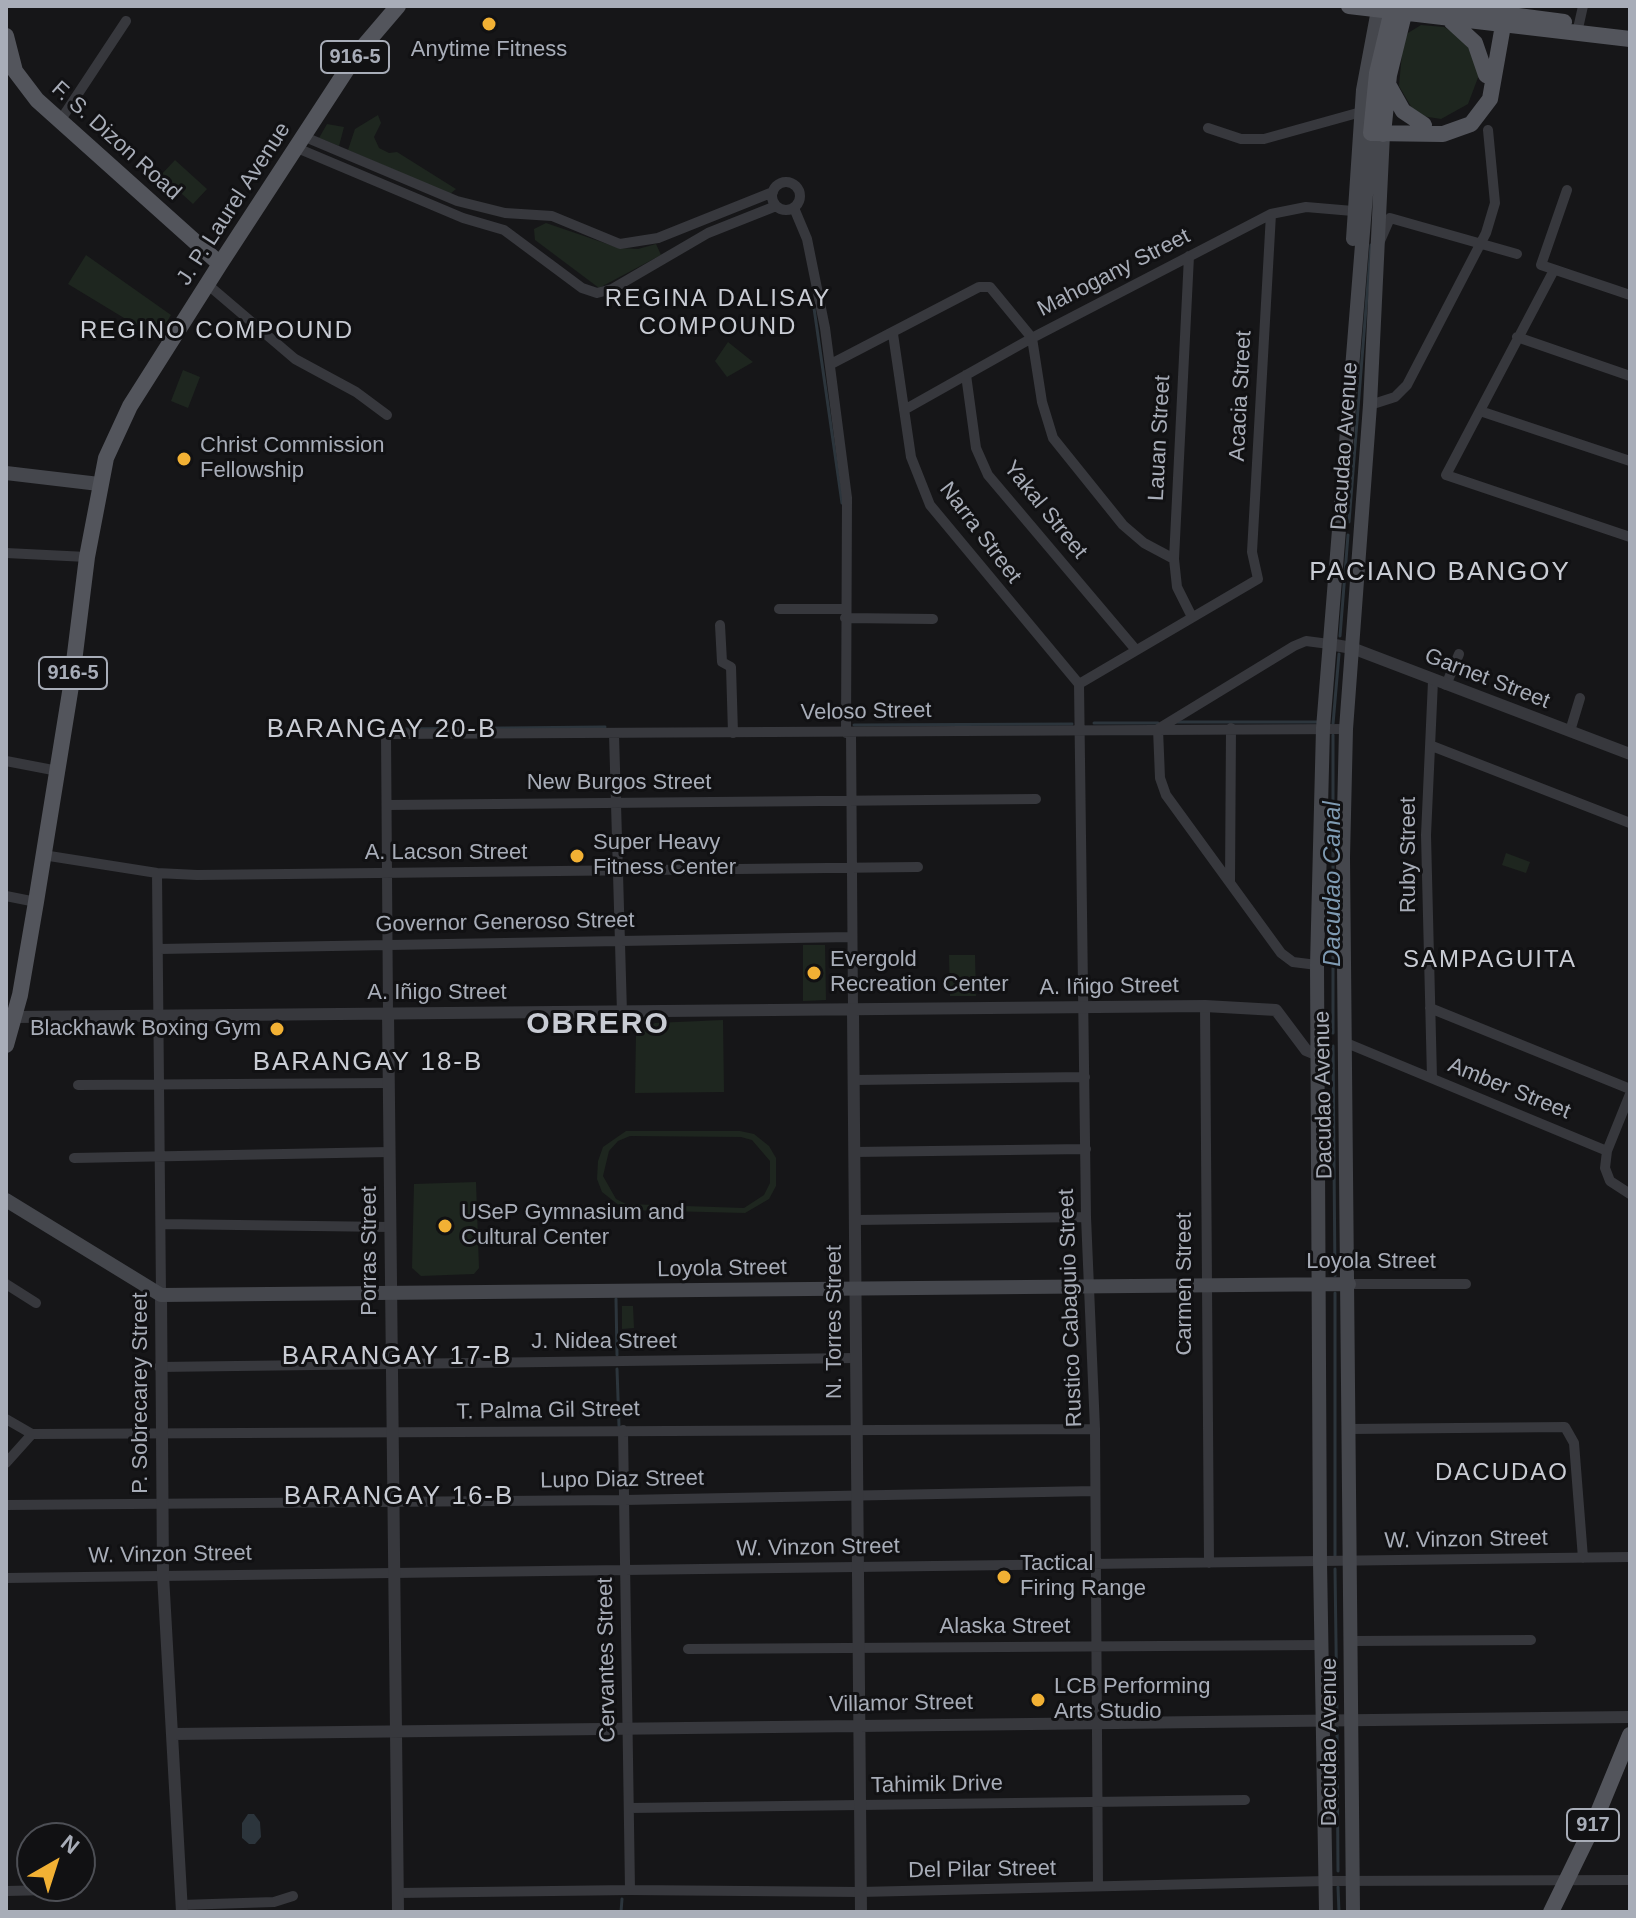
<!DOCTYPE html>
<meta charset="utf-8">
<style>
body{margin:0}
#map{position:relative;width:1636px;height:1918px;overflow:hidden;background:#161618;font-family:Arial,sans-serif}
canvas{display:block}
.frame{position:absolute;inset:0;border:8px solid #a8adb8;pointer-events:none}
.north{position:absolute;left:16px;top:1822px;width:80px;height:80px;box-sizing:border-box;background:#111113;border:2px solid #4d4f55;border-radius:50%;rotate:39deg;font-size:22px;font-weight:700;line-height:32px;text-align:center;color:#a8adb8}
.north::after{content:'';display:block;margin:auto;width:28px;height:36px;background:#f2b134;clip-path:polygon(50% 0,100% 100%,50% 72%,0 100%)}
</style>
<div id="map">
<canvas width="1636" height="1918"></canvas>
<div class="frame"></div>
<div class="north">N</div>
</div>
<script>
const c = document.querySelector('canvas').getContext('2d');
c.lineJoin = 'round';
function fill(path, color) { c.fillStyle = color; c.fill(path, 'evenodd'); }
const shape = rows => new Path2D(rows.map(r => 'M' + r).join(''));
function trace(path, color, width, dash) { c.strokeStyle = color; c.lineWidth = width; c.lineCap = dash ? 'butt' : 'round'; c.setLineDash(dash || []); c.stroke(path); }
function label(font, color, halo, rows, align = 'center') {
  c.font = font + ' Arial,sans-serif'; c.lineWidth = 6; c.setLineDash([]); c.textBaseline = 'middle'; c.strokeStyle = halo; c.fillStyle = color; for (const [text, x, y, turn = 0] of rows) {
    c.save(); c.translate(x, y); c.rotate((+turn || 0) * Math.PI / 180); c.textAlign = isNaN(turn) ? turn : align; if (halo) c.strokeText(text, 0, 0); c.fillText(text, 0, 0); c.restore();
  }
}
const green = shape([
 [1421,25,1444,27,1465,39,1479,75,1468,104,1441,119,1416,115,1399,86,1403,42,1408,33],
 [378,115,381,123,374,137,379,148,389,153,397,152,456,189,450,194,348,150,355,129],
 [327,124,344,127,339,146,319,138],
 [175,160,207,189,193,204,161,175],
 [546,223,619,248,638,249,656,244,661,255,599,288,535,240,534,229],
 [86,255,171,315,157,338,68,284],
 [728,342,753,362,727,377,715,361],
 [183,370,200,377,188,408,171,401],
 [1506,853,1530,862,1526,873,1502,865],
 [803,945,825,945,826,1000,803,1001],
 [949,955,975,955,976,996,950,996],
 [723,1020,724,1092,635,1093,636,1034,655,1023],
 [626,1131,740,1131,754,1134,769,1146,776,1158,776,1186,769,1199,745,1213,625,1210,602,1192,597,1179,598,1161,603,1147],
 [630,1136,741,1137,752,1140,770,1161,770,1183,764,1195,744,1208,626,1204,616,1199,603,1176,609,1151,618,1141],
 [476,1182,479,1268,474,1274,421,1276,412,1268,414,1184],
 [622,1306,633,1306,634,1328,622,1329]
]);
const water = shape([
 [248,1814,254,1814,260,1822,261,1837,255,1844,249,1844,242,1838,242,1823]
]);
const stream = shape([
 [814,308,842,503],
 [1349,522,1371,245],
 [1340,636,1348,535],
 [1177,722,1317,722],
 [1094,723,1158,723],
 [1333,724,1339,654],
 [854,725,1072,724],
 [402,729,605,727],
 [1333,1033,1333,735],
 [1333,1046,1335,1276],
 [616,1299,617,1355],
 [617,1369,619,1426],
 [1335,1557,1335,1293],
 [1335,1569,1337,1716],
 [1337,1726,1338,1871],
 [1338,1887,1339,1912],
 [621,1912,622,1899]
]);
const minor = shape([
 [1579,24,1583,6],
 [60,121,126,21],
 [1208,128,1241,139,1264,139,1361,112],
 [305,137,457,201,505,213,552,216,620,244,658,238,773,192],
 [297,148,463,218,504,230,582,288,597,293,612,289,708,233,776,206],
 '772 196a14 14 0 1 1 28 0a14 14 0 1 1-28 0Z',
 [1567,190,1541,265,1630,295],
 [794,208,807,239,825,328,847,498,846,733],
 [1380,241,1390,218,1517,254],
 [1189,256,1174,559,1177,587,1192,617],
 [1554,270,1446,475,1630,537],
 [207,284,295,359,356,392,387,415],
 [893,334,911,457,930,505,1079,684],
 [1517,337,1630,376],
 [831,364,979,287,990,287,1032,338,1042,402,1053,438,1123,525,1144,543,1174,559],
 [966,375,976,448,988,475,1136,650],
 [1370,405,1395,397,1407,385,1486,233,1495,203,1488,130],
 [904,410,1032,338,1271,214,1306,207,1353,211],
 [1480,411,1630,461],
 [6,553,87,557],
 [779,609,846,609],
 [845,618,933,619],
 [720,625,722,662,731,667,733,733],
 [1079,684,1086,1217,1095,1429,1098,1886],
 [1079,684,1258,579,1252,552,1271,214],
 [1446,685,1459,654],
 [1570,731,1580,698],
 [851,733,853,1011],
 [614,734,622,1013],
 [1432,746,1630,823],
 [6,761,58,771],
 [388,805,1036,799],
 [43,855,157,873,197,875,918,867],
 [157,873,161,1295],
 [1230,882,1231,728],
 [6,896,36,902],
 [159,949,851,937],
 [1317,965,1293,962,1281,953,1166,795,1160,778,1158,729,1294,646,1306,641,1329,644],
 [1205,1006,1209,1563],
 [1430,1008,1630,1089],
 [388,1012,386,734,1346,729],
 [1344,1042,1607,1151],
 [1432,1078,1426,835,1433,681],
 [854,1080,1085,1077],
 [78,1085,389,1083],
 [1630,1094,1607,1151,1605,1168,1610,1181,1630,1194],
 [854,1152,1086,1149],
 [74,1158,389,1152],
 [855,1220,1086,1217],
 [162,1224,390,1227],
 [6,1284,36,1303],
 [1349,1284,1466,1284],
 [159,1367,856,1358],
 [6,1419,32,1434,1095,1429],
 [1350,1429,1565,1427,1574,1443,1583,1558],
 [623,1430,630,1890],
 [6,1463,32,1434],
 [6,1505,624,1500,1095,1491],
 [6,1578,1630,1557],
 [1353,1641,1531,1640],
 [688,1649,1321,1645],
 [630,1808,1245,1800],
 [6,1891,51,1890],
 [398,1893,630,1890,860,1892,1326,1881,1630,1880],
 [181,1905,274,1902,293,1896]
]);
const tertiary = shape([
 [1329,644,1352,648,1630,754],
 [853,1011,861,1912],
 [388,1012,398,1912],
 [15,1017,1205,1006,1276,1010,1306,1050,1318,1055],
 [161,1295,163,1575,182,1912],
 [173,1734,1630,1717]
]);
const secondary = shape([
 [1353,239,1363,90,1378,10],
 [6,473,99,484],
 [6,1200,161,1295,1349,1284],
 [1326,1912,1320,1562,1317,965,1323,728,1371,133],
 [1353,1912,1343,857,1346,729,1370,405,1383,134]
]);
const primary = shape([
 [1349,6,1630,39],
 [1393,6,1377,73,1371,133,1443,134,1471,124,1490,99,1505,14],
 [1442,6,1564,22],
 [1451,21,1475,43,1486,75],
 [6,36,15,71,37,100,220,264],
 [1389,86,1403,111,1424,125],
 [1383,134,1389,75,1406,6],
 [6,1045,20,995,36,902,71,686,87,557,106,458,130,406,220,264,357,54,398,6],
 [1551,1912,1590,1832,1630,1735]
]);
const markers = [
 [489,24,8,"#f2b134"],
 [184,459,8,"#f2b134"],
 [577,856,8,"#f2b134"],
 [814,973,8,"#f2b134"],
 [277,1029,8,"#f2b134"],
 [445,1226,8,"#f2b134"],
 [1004,1577,8,"#f2b134"],
 [1038,1700,8,"#f2b134"]
];
const shields = [
 [355,57,68],
 [73,673,68],
 [1593,1825,52]
];
const shieldNames = [
 ["916-5",355,57],
 ["916-5",73,673],
 ["917",1593,1825]
];
const poiNames = [
 ["Anytime Fitness",489,50,"center"],
 ["Christ Commission",200,446],
 ["Fellowship",200,471],
 ["Super Heavy",593,843],
 ["Fitness Center",593,868],
 ["Evergold",830,960],
 ["Recreation Center",830,985],
 ["Blackhawk Boxing Gym",261,1029,"right"],
 ["USeP Gymnasium and",461,1213],
 ["Cultural Center",461,1238],
 ["Tactical",1020,1564],
 ["Firing Range",1020,1589],
 ["LCB Performing",1054,1687],
 ["Arts Studio",1054,1712]
];
const streetNames = [
 ["F. S. Dizon Road",116,141,42],
 ["J. P. Laurel Avenue",234,204,-57],
 ["Mahogany Street",1114,273,-27],
 ["Acacia Street",1241,396,-87],
 ["Lauan Street",1160,438,-87],
 ["Dacudao Avenue",1345,446,-86],
 ["Yakal Street",1045,510,51],
 ["Narra Street",980,533,53],
 ["Garnet Street",1487,679,21],
 ["Veloso Street",866,712,-1],
 ["New Burgos Street",619,783],
 ["A. Lacson Street",446,853],
 ["Ruby Street",1409,855,-90],
 ["Governor Generoso Street",505,923,-1],
 ["A. Iñigo Street",1109,987,-1],
 ["A. Iñigo Street",437,993],
 ["Amber Street",1509,1089,22],
 ["Dacudao Avenue",1324,1095,-91],
 ["Porras Street",370,1251,-90],
 ["Loyola Street",1371,1262],
 ["Loyola Street",722,1269,-1],
 ["Carmen Street",1185,1284,-90],
 ["Rustico Cabaguio Street",1071,1308,-92],
 ["N. Torres Street",835,1322,-90],
 ["J. Nidea Street",604,1342],
 ["P. Sobrecarey Street",141,1393,-90],
 ["T. Palma Gil Street",548,1411,-1],
 ["Lupo Diaz Street",622,1480,-1],
 ["W. Vinzon Street",1466,1540,-1],
 ["W. Vinzon Street",818,1548,-1],
 ["W. Vinzon Street",170,1555,-1],
 ["Alaska Street",1005,1627],
 ["Cervantes Street",607,1660,-91],
 ["Villamor Street",901,1704,-1],
 ["Dacudao Avenue",1330,1742,-90],
 ["Tahimik Drive",937,1785,-1],
 ["Del Pilar Street",982,1870,-1]
];
const neighbourhoodNames = [
 ["REGINA DALISAY",718,299],
 ["COMPOUND",718,327],
 ["REGINO COMPOUND",217,331],
 ["SAMPAGUITA",1490,960],
 ["DACUDAO",1502,1473]
];
const waterNames = [
 ["Dacudao Canal",1333,884,-90]
];
const quarterNames = [
 ["PACIANO BANGOY",1440,573],
 ["BARANGAY 20-B",382,730],
 ["BARANGAY 18-B",368,1063],
 ["BARANGAY 17-B",397,1357],
 ["BARANGAY 16-B",399,1497]
];
const districtNames = [
 ["OBRERO",598,1025]
];
fill(green, '#1e261f');
fill(water, '#2c353c');
trace(stream, '#2c353c', 3);
trace(minor, '#37383d', 10);
trace(tertiary, '#37383d', 12);
trace(secondary, '#45474d', 14);
trace(primary, '#53555c', 16);
for (const [x, y, r, color] of markers) { const dot = new Path2D(); dot.arc(x, y, r, 0, 2 * Math.PI); c.fillStyle = color; c.fill(dot); trace(dot, '#111113', 3); }
for (const [x, y, w] of shields) { const box = new Path2D(); box.roundRect(x - w / 2, y - 16, w, 32, 6); c.fillStyle = '#111113'; c.fill(box); trace(box, '#a8adb8', 2); }
label('bold 20px', '#a8adb8', null, shieldNames);
label('22px', '#a8adb8', '#111113', poiNames, 'left');
label('22px', '#a8adb8', '#111113', streetNames);
c.letterSpacing = '2px';
label('24px', '#c9ccd4', '#111113', neighbourhoodNames);
c.letterSpacing = '0px';
label('italic 24px', '#7f9bb3', '#111113', waterNames);
c.letterSpacing = '2px';
label('26px', '#c9ccd4', '#111113', quarterNames);
c.letterSpacing = '0px';
c.letterSpacing = '2px';
label('bold 30px', '#c9ccd4', '#111113', districtNames);
c.letterSpacing = '0px';
</script>
